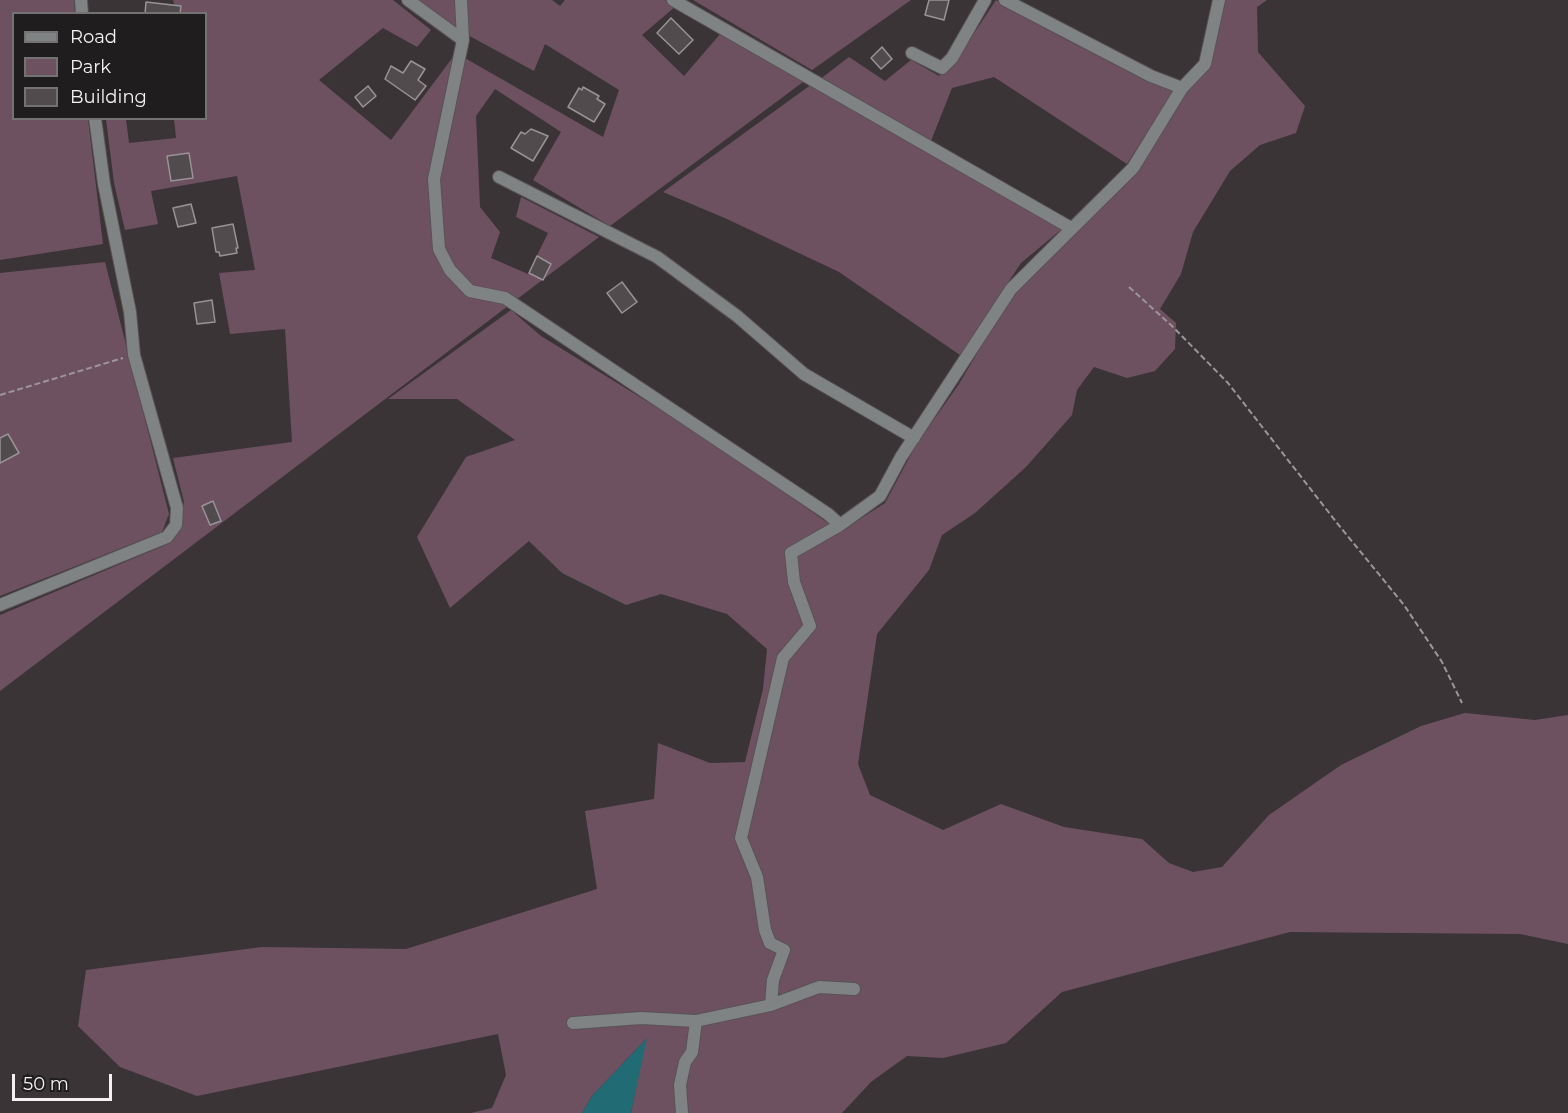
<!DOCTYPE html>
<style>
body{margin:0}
#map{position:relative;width:1568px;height:1113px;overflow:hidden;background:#3a3437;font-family:Montserrat,sans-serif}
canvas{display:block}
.legend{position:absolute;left:12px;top:12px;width:195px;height:108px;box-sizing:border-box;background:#1f1d1e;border:2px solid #757273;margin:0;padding:8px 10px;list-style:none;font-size:18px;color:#f5f1f3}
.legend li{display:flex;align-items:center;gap:12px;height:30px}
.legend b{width:30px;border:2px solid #757273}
.scale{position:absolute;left:12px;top:1074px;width:100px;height:27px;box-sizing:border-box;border:3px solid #f5f1f3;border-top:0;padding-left:8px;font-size:18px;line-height:21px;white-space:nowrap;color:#f5f1f3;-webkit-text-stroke:4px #1f1d1e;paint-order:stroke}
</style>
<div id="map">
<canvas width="1568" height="1113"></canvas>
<ul class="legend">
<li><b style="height:8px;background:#808384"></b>Road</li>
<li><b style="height:16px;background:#6e5160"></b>Park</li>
<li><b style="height:16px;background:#514b4e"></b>Building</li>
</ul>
<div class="scale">50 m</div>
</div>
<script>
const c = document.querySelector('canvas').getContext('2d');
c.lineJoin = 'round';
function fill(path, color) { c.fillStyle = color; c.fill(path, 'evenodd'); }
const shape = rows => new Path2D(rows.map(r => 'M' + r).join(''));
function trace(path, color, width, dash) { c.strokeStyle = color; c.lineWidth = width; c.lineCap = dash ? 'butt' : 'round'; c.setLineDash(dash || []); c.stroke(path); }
const green = shape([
 [0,0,74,0,75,13,14,14,14,118,88,119,103,244,0,260],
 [173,0,393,0,431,30,417,47,383,28,319,80,391,140,456,53,603,137,619,90,545,44,534,71,453,27,416,0,552,0,560,6,565,0,665,0,676,6,642,35,684,76,721,33,803,82,610,226,533,180,561,132,495,89,476,116,480,207,500,232,491,258,528,274,548,233,516,217,521,197,599,237,0,691,0,615,170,543,184,502,173,458,292,442,285,329,230,334,219,273,255,270,237,176,151,191,158,224,125,230,114,183,106,119,126,119,129,143,176,138,174,119,206,118,206,14,177,13],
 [693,0,911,0,812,70],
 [996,0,1063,38,1144,79,1174,90,1127,164,994,77,952,88,927,151,1063,228,1021,263,960,355,839,272,727,219,663,192,812,84,814,84,849,57,885,81,911,60,939,76,959,56],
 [1224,0,1267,0,1257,7,1258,52,1305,106,1296,133,1260,145,1230,171,1193,232,1181,274,1160,309,1176,323,1175,349,1155,371,1127,378,1094,367,1077,390,1072,415,1026,467,975,513,942,535,929,570,877,634,858,764,870,795,943,830,1001,804,1064,827,1142,839,1169,863,1193,872,1222,867,1269,815,1341,765,1421,726,1465,713,1535,720,1568,715,1568,944,1520,934,1290,932,1062,992,1006,1043,943,1058,907,1056,871,1082,842,1113,631,1113,646,1039,592,1096,582,1113,471,1113,492,1108,506,1075,498,1034,197,1096,120,1067,78,1026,86,970,262,947,406,949,597,889,585,811,654,799,658,743,710,763,745,762,763,689,767,649,727,614,661,594,626,605,562,573,529,541,450,608,417,537,466,457,515,440,457,399,388,399,511,310,541,336,708,439,828,523,843,530,885,503,916,445,959,384,996,321,1014,293,1134,174,1184,94,1208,68],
 [105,262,169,514,162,532,0,596,0,273]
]);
const water = shape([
 [647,1038,631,1113,582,1113,592,1096]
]);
const building = shape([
 [929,0,949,0,944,20,925,15,929,0],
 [146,2,181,6,180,14,145,14,146,2],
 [671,18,693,40,679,54,657,33,671,18],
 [882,47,892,59,881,69,871,58,882,47],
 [411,61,425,69,418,80,426,86,415,100,385,79,391,66,403,73,411,61],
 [368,86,376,96,363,107,355,97,368,86],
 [583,87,599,96,597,99,605,104,594,122,568,107,579,88,582,90,583,87],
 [531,129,548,136,533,161,511,148,521,132,525,134,531,129],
 [189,153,193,178,171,181,167,156,189,153],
 [191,204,196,223,178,227,173,208,191,204],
 [233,224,238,248,236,248,237,253,220,256,219,252,216,252,212,228,233,224],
 [537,256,551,264,543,280,529,273,537,256],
 [622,282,637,302,622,313,607,293,622,282],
 [212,300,215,322,197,324,194,303,212,300],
 [8,434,19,453,0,463,0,438,8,434],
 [213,501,221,521,210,525,202,506,213,501]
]);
const path = shape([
 [1129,287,1172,326,1228,383,1337,523,1404,605,1442,662,1462,703],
 [0,395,123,358]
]);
const street = shape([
 [81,0,82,14],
 [408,0,463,40],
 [461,0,463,40,434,179,439,249,450,270,470,291,505,298,828,514,840,525],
 [673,0,1071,228],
 [1005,0,1151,76,1182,88],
 [912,53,942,68,952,58,985,0],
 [499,177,657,257,737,316,804,374,914,438],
 [0,605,167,537,176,525,177,508,134,355,130,312,104,184,95,118],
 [771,1005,773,980,784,950,770,943,765,930,757,877,741,838,783,658,810,626,794,582,791,553,840,525,880,496,901,457,1011,289,1133,168,1182,88,1205,64,1219,0],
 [573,1023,641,1018,696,1021],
 [682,1113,680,1085,685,1062,692,1052,696,1021,771,1005,819,987,854,989]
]);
fill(green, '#6e5160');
fill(water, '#216b75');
fill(building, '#514b4e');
trace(building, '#999296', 1.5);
trace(street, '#585255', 14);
trace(path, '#9b9698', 2, [6, 3]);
trace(street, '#808384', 12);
</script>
